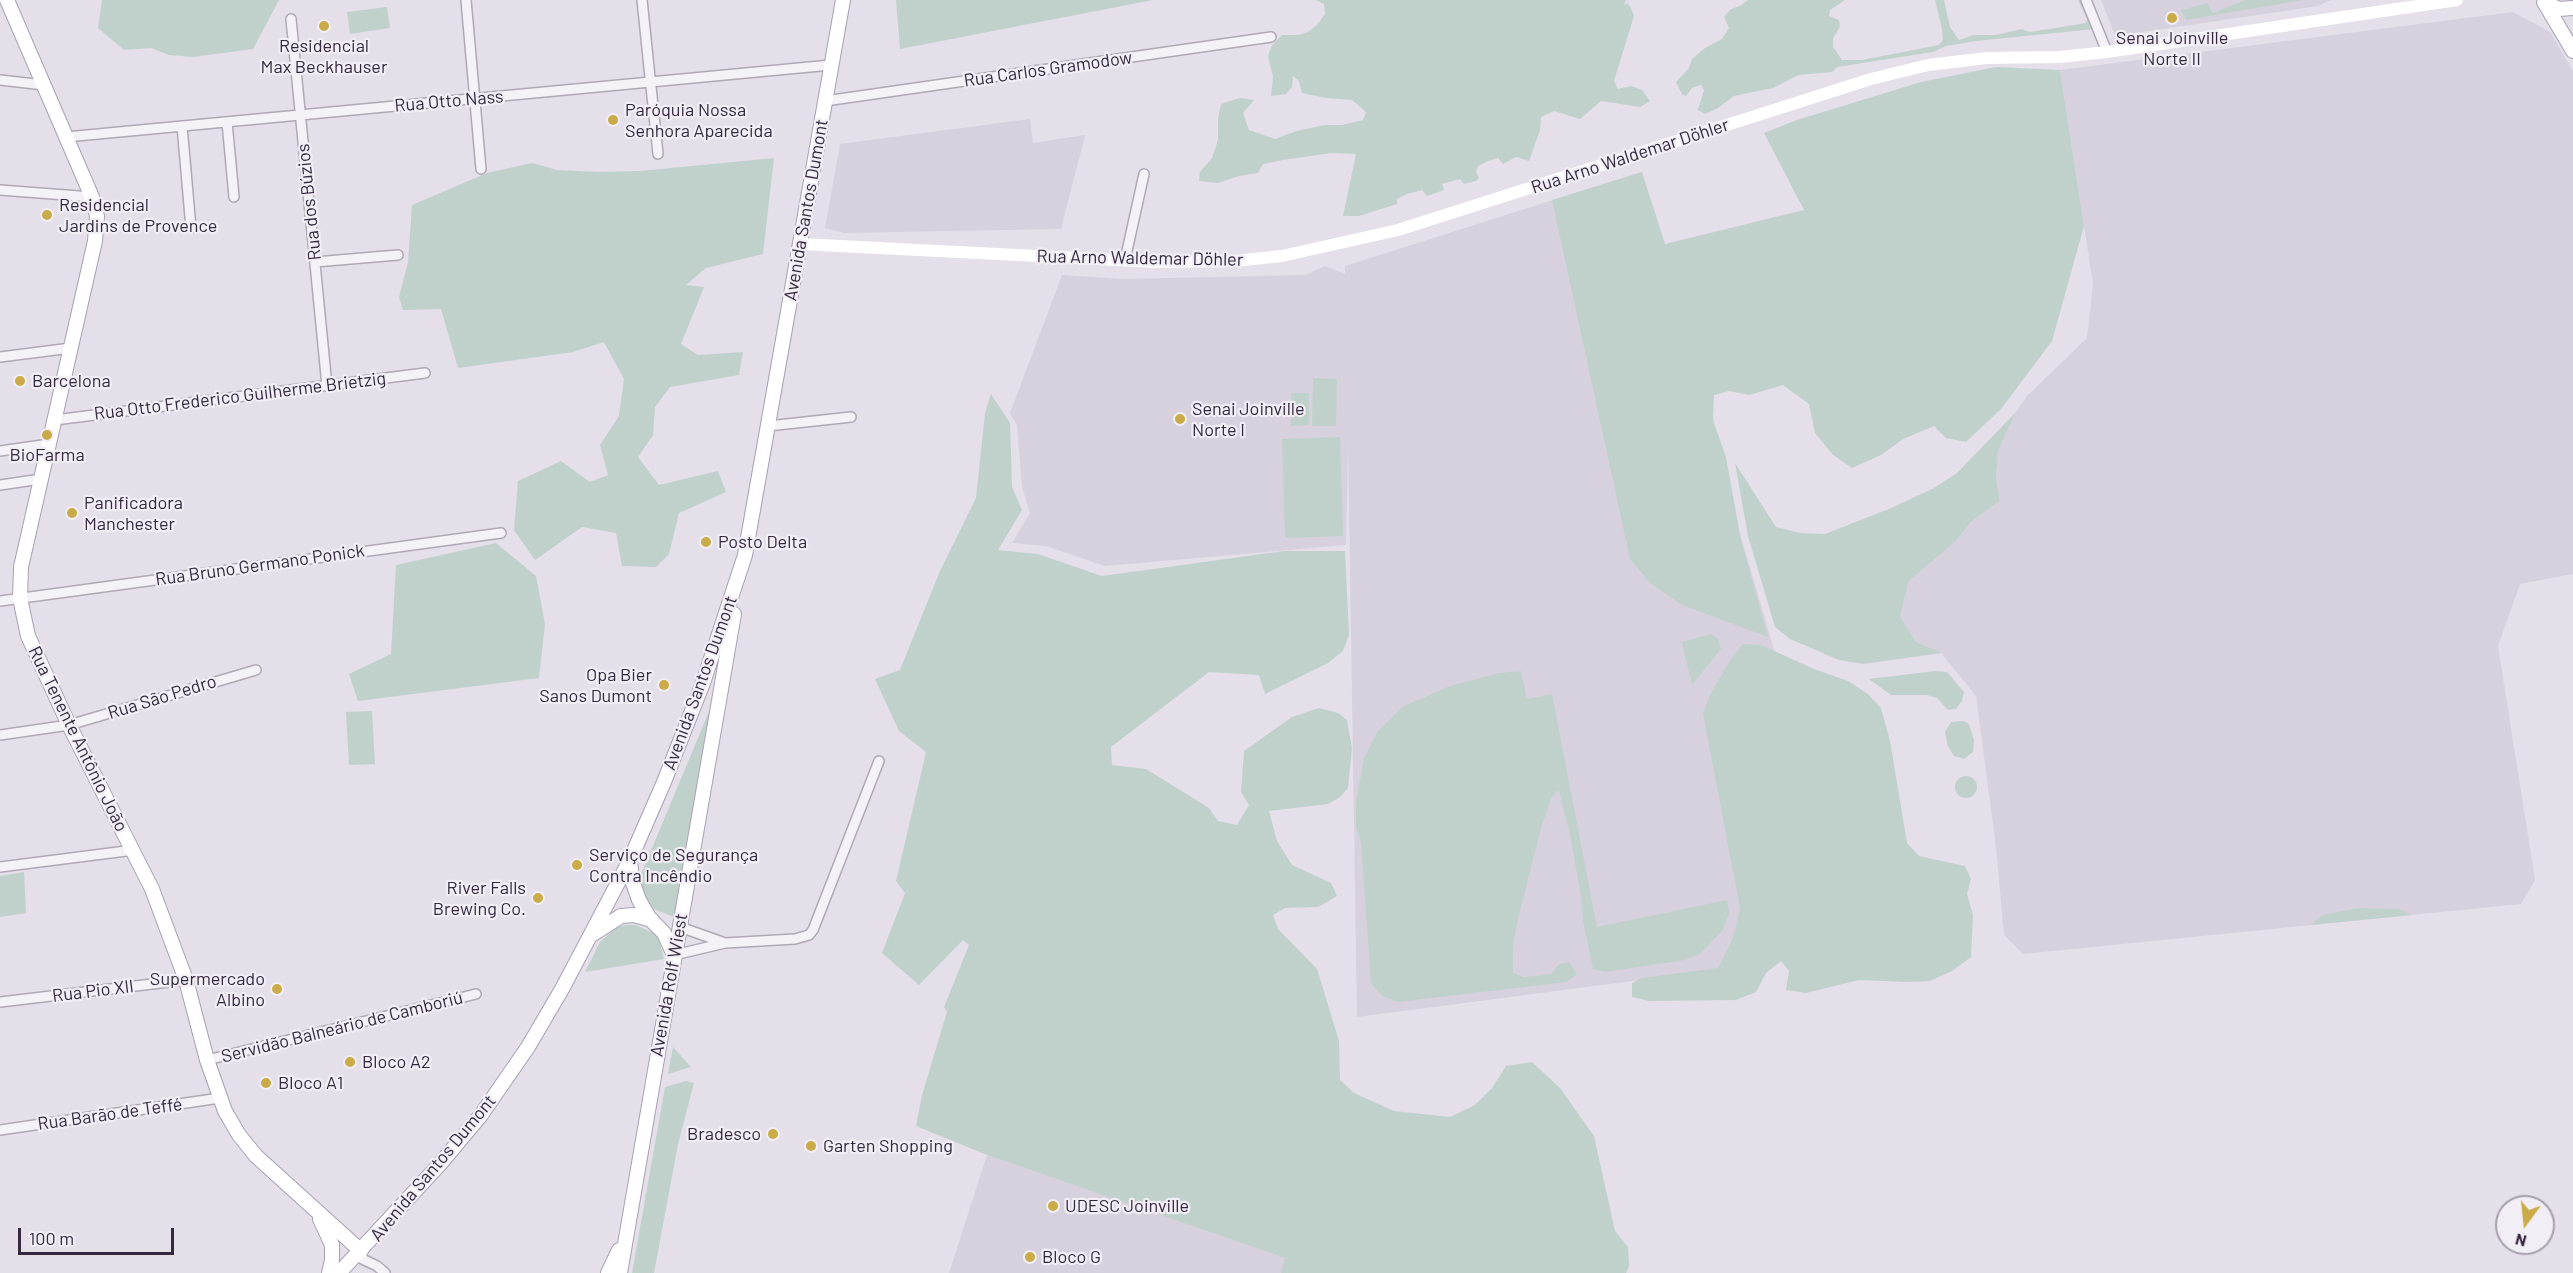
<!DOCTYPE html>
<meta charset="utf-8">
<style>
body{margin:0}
#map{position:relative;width:2573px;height:1273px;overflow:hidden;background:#e4dfe8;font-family:Barlow,sans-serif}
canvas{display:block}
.north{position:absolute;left:2495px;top:1195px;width:60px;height:60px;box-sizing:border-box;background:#f2eef5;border:2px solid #a69fac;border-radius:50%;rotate:195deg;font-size:16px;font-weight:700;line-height:24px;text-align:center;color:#35283e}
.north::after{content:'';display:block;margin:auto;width:21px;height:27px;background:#caab47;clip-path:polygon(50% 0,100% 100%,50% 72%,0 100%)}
.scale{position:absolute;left:18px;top:1228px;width:156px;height:27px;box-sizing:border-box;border:3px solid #35283e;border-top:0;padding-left:8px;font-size:18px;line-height:21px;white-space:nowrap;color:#35283e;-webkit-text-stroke:4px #f2eef5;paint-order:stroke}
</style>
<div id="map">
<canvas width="2573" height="1273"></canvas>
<div class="north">N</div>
<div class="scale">100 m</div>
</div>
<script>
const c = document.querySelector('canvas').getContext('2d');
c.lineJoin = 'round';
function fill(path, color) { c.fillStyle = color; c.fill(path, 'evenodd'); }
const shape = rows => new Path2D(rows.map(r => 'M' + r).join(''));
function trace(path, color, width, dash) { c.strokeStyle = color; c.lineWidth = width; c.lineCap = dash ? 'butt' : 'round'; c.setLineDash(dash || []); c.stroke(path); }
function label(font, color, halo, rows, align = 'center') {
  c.font = font + ' Barlow,sans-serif'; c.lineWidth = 4.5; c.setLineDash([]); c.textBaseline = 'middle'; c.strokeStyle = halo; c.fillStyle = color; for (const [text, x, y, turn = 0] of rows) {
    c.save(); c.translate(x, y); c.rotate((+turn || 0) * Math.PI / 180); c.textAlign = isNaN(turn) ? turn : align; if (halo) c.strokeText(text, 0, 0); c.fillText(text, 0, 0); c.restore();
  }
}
const built = shape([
 [2101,0,2331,0,2318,6,2115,36],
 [2513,12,2550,32,2573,71,2573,574,2520,584,2498,646,2535,880,2521,904,2023,954,2004,935,1996,847,1976,696,1942,654,1916,642,1900,616,1909,581,1957,540,1972,521,2000,501,1996,478,1998,451,2016,412,2027,396,2087,338,2093,284,2060,70],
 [1030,119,1033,143,1085,135,1061,229,844,233,825,228,840,144],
 [1635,174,1862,951,1357,1017,1348,441,1346,545,1105,566,1046,546,1012,543,1030,513,1022,487,1017,425,1010,413,1062,275,1123,279,1305,275,1325,266,1345,274,1345,266],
 [987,1155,1286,1258,1281,1273,949,1273]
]);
const green = shape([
 [102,0,279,0,253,49,193,57,169,55,151,48,124,50,98,28],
 [896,0,1153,0,900,49],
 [1316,0,1626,0,1624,5,1627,3,1631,8,1634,16,1614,81,1618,89,1631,86,1642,90,1650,101,1640,107,1601,101,1580,119,1554,111,1541,117,1540,130,1529,161,1516,157,1503,164,1498,158,1488,161,1478,166,1476,172,1479,178,1476,181,1464,184,1460,179,1442,184,1444,190,1427,196,1422,190,1407,194,1397,199,1397,204,1359,216,1343,216,1356,154,1331,153,1283,160,1263,164,1258,173,1239,176,1218,183,1199,181,1200,172,1212,158,1218,140,1218,118,1221,104,1240,98,1254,100,1243,113,1249,130,1275,139,1296,131,1325,125,1342,125,1363,120,1366,112,1352,100,1326,98,1302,93,1299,81,1293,76,1292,87,1286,94,1271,96,1273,77,1268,56,1272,45,1282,35,1298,35,1308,32,1317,25,1325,14,1324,4],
 [1748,0,1845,0,1830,10,1829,16,1839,20,1840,27,1833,38,1833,47,1842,60,1862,60,1939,45,1943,40,1942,29,1935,0,1944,0,1950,27,1959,40,1974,35,1996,35,2021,29,2030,32,2086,23,2087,19,2078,0,2084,0,2095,29,1976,41,1946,46,1933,52,1837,67,1832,72,1798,75,1773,88,1734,96,1718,108,1705,114,1698,110,1704,90,1701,85,1692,88,1686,96,1682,94,1676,82,1689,68,1692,59,1705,48,1722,39,1729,28,1724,17,1731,9,1740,6],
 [2245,0,2303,0,2186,20,2181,10,2208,3,2213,13],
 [387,7,390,28,350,34,347,12],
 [1996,67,2060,70,2084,226,2052,341,2001,409,1966,442,1946,438,1934,426,1903,439,1881,455,1852,468,1833,455,1815,433,1809,404,1783,385,1749,395,1729,391,1714,395,1713,420,1726,457,1741,540,1768,637,1682,605,1650,583,1630,559,1552,200,1642,172,1665,244,1804,210,1764,133,1797,120,1921,82],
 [774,158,763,254,706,268,686,285,704,287,681,344,698,355,743,352,739,375,670,387,655,407,653,435,638,457,659,485,718,471,726,492,679,513,669,554,656,567,622,566,616,533,582,527,535,560,514,530,518,481,561,461,590,482,608,475,600,445,619,416,624,379,604,342,573,352,458,368,441,309,403,310,399,297,408,262,412,205,487,173,532,163,557,170,599,172,640,171],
 [1313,378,1337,379,1336,426,1312,426],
 [1291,393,1309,393,1309,425,1291,426],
 [991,394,1010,423,1012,487,1022,510,998,550,1038,554,1102,576,1284,551,1345,551,1349,635,1343,651,1328,663,1265,694,1259,675,1209,672,1111,747,1112,765,1146,769,1209,808,1218,821,1237,825,1249,805,1241,792,1244,751,1292,717,1319,708,1338,713,1347,720,1352,748,1348,788,1340,797,1328,804,1269,811,1277,841,1292,865,1331,883,1337,896,1318,907,1285,908,1273,915,1278,929,1317,969,1339,1041,1340,1080,1354,1093,1394,1111,1450,1117,1475,1105,1492,1088,1506,1066,1532,1062,1560,1088,1594,1136,1615,1231,1628,1247,1629,1266,1626,1273,1281,1273,1285,1258,987,1155,916,1126,922,1095,947,1012,944,1007,969,945,963,940,919,985,882,953,905,893,896,881,926,752,899,731,875,679,900,670,940,571,976,498,985,413],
 [2016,412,1998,451,1996,478,2000,501,1972,521,1957,540,1909,581,1900,616,1916,642,1942,653,1863,664,1839,660,1790,639,1775,627,1748,536,1735,463,1776,527,1800,533,1825,534,1889,509,1934,488,1957,473],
 [1340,437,1343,536,1285,538,1282,439],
 [496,543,536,576,545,624,539,678,358,701,349,674,391,654,396,565],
 [1711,634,1718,639,1721,649,1692,685,1682,642],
 [1743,644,1761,645,1814,669,1848,681,1868,694,1881,708,1890,741,1907,843,1919,856,1965,866,1971,879,1967,894,1973,915,1971,957,1952,971,1930,981,1907,982,1859,980,1806,993,1786,990,1789,971,1781,961,1766,973,1756,992,1736,1000,1649,1001,1632,997,1632,983,1642,978,1718,968,1732,940,1737,923,1740,908,1703,714,1710,695,1732,657],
 [1521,671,1527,699,1552,694,1597,927,1727,900,1729,913,1723,930,1700,954,1685,960,1605,972,1593,969,1583,921,1581,896,1570,835,1559,790,1552,796,1542,825,1518,918,1513,946,1513,973,1524,977,1551,974,1559,964,1569,962,1577,974,1567,982,1398,1002,1382,996,1371,983,1361,843,1356,826,1356,801,1364,759,1377,732,1402,707,1450,686,1499,673],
 [1935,671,1947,672,1964,692,1962,701,1956,709,1948,710,1937,698,1927,695,1891,695,1869,679],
 [710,709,677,918,656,910,648,903,639,887,640,877],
 [372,711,375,764,349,765,346,712],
 [1963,721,1969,724,1974,740,1973,752,1964,759,1954,756,1948,746,1945,732,1951,722],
 '1955 787a11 11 0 1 1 22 0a11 11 0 1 1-22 0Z',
 [24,872,26,913,0,917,0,876],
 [2358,908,2399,909,2412,915,2311,925,2322,915],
 [626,925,636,925,655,934,660,943,664,959,585,972,600,942,617,927],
 [673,1047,691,1067,668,1074],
 [686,1081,694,1083,678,1144,654,1273,632,1273,665,1087]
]);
const street = shape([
 [466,0,481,169],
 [642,0,658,154],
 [2086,0,2107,52],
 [291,19,327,386],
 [0,80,44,85],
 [825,101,1271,37],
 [227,122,234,197],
 [182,126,191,228],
 [66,137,831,65],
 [0,190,92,197],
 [1125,260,1144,174],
 [315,262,398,255],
 [0,357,71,348],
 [55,420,425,373],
 [768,426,851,417],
 [0,451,49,444],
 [0,485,41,479],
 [0,601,501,533],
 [0,735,69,725,256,670],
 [0,867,134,850],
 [680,927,725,943],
 [674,955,725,943,795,939,809,935,813,930,879,761],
 [0,1002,186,980],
 [207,1060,476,994],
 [0,1130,220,1098],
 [356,1256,377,1266,385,1273]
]);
const secondary = shape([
 [800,244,1156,262,1234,261,1282,256,1398,230,1871,79,1928,65,1987,58,2060,57,2107,52,2457,0]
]);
const primary = shape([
 [7,0,92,197,97,216,95,241,21,567,20,598,28,636,69,725,152,889,186,980,207,1060,225,1111,239,1135,256,1156,361,1251],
 [2544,2,2573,51],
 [2544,2,2559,9,2573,8],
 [630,860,632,880,639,900,650,919,664,933,674,955],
 [593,934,621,916,634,915,652,920],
 [320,1219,332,1245,332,1260,329,1273],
 [339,1273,440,1164,481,1115,528,1047,562,989,630,860,664,782,703,683,745,555,843,0],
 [608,1273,619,1250],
 [620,1273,734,614]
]);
const markers = [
 [2172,18,6,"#caab47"],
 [324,26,6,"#caab47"],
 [613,120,6,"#caab47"],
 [47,215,6,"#caab47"],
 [20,381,6,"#caab47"],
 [1180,419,6,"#caab47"],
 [47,435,6,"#caab47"],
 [72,513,6,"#caab47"],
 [706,542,6,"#caab47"],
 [664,685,6,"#caab47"],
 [577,865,6,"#caab47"],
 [538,898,6,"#caab47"],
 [277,989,6,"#caab47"],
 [350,1062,6,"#caab47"],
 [266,1083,6,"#caab47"],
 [773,1134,6,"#caab47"],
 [811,1146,6,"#caab47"],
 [1053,1206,6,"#caab47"],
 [1030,1257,6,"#caab47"]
];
const poiNames = [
 ["Senai Joinville",2172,38,"center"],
 ["Norte II",2172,59,"center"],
 ["Residencial",324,46,"center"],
 ["Max Beckhauser",324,67,"center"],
 ["Paróquia Nossa",625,110],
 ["Senhora Aparecida",625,131],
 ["Residencial",59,205],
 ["Jardins de Provence",59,226],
 ["Barcelona",32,381],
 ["Senai Joinville",1192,409],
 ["Norte I",1192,430],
 ["BioFarma",47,455,"center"],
 ["Panificadora",84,503],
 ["Manchester",84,524],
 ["Posto Delta",718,542],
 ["Opa Bier",652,675,"right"],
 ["Sanos Dumont",652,696,"right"],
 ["Serviço de Segurança",589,855],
 ["Contra Incêndio",589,876],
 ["River Falls",526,888,"right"],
 ["Brewing Co.",526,909,"right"],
 ["Supermercado",265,979,"right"],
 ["Albino",265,1000,"right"],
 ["Bloco A2",362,1062],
 ["Bloco A1",278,1083],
 ["Bradesco",761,1134,"right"],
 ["Garten Shopping",823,1146],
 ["UDESC Joinville",1065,1206],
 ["Bloco G",1042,1257]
];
const streetNames = [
 ["Rua Carlos Gramodow",1048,69,-8],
 ["Rua Otto Nass",449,101,-5],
 ["Rua Arno Waldemar Döhler",1630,156,-18],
 ["Rua dos Búzios",309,202,-96],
 ["Avenida Santos Dumont",806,210,-80],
 ["Rua Arno Waldemar Döhler",1140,258,1],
 ["Rua Otto Frederico Guilherme Brietzig",240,396,-7],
 ["Rua Bruno Germano Ponick",260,565,-8],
 ["Avenida Santos Dumont",700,683,-70],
 ["Rua São Pedro",162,697,-17],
 ["Rua Tenente Antônio João",78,739,64],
 ["Avenida Rolf Wiest",669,985,-80],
 ["Rua Pio XII",93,991,-7],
 ["Servidão Balneário de Camboriú",342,1027,-14],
 ["Rua Barão de Teffé",110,1114,-8],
 ["Avenida Santos Dumont",433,1168,-50]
];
fill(built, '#d7d1dd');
fill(green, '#c0d1cc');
trace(street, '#b0a8b5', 12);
trace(primary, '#a99fb3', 16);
trace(street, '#f4f2f6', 9);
trace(secondary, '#fff', 12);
trace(primary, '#fff', 14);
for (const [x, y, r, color] of markers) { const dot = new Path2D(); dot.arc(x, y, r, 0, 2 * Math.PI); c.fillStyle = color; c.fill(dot); trace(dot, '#f2eef5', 2); }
label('18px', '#35283e', '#f2eef5', poiNames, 'left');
label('18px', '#35283e', '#f2eef5', streetNames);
</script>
